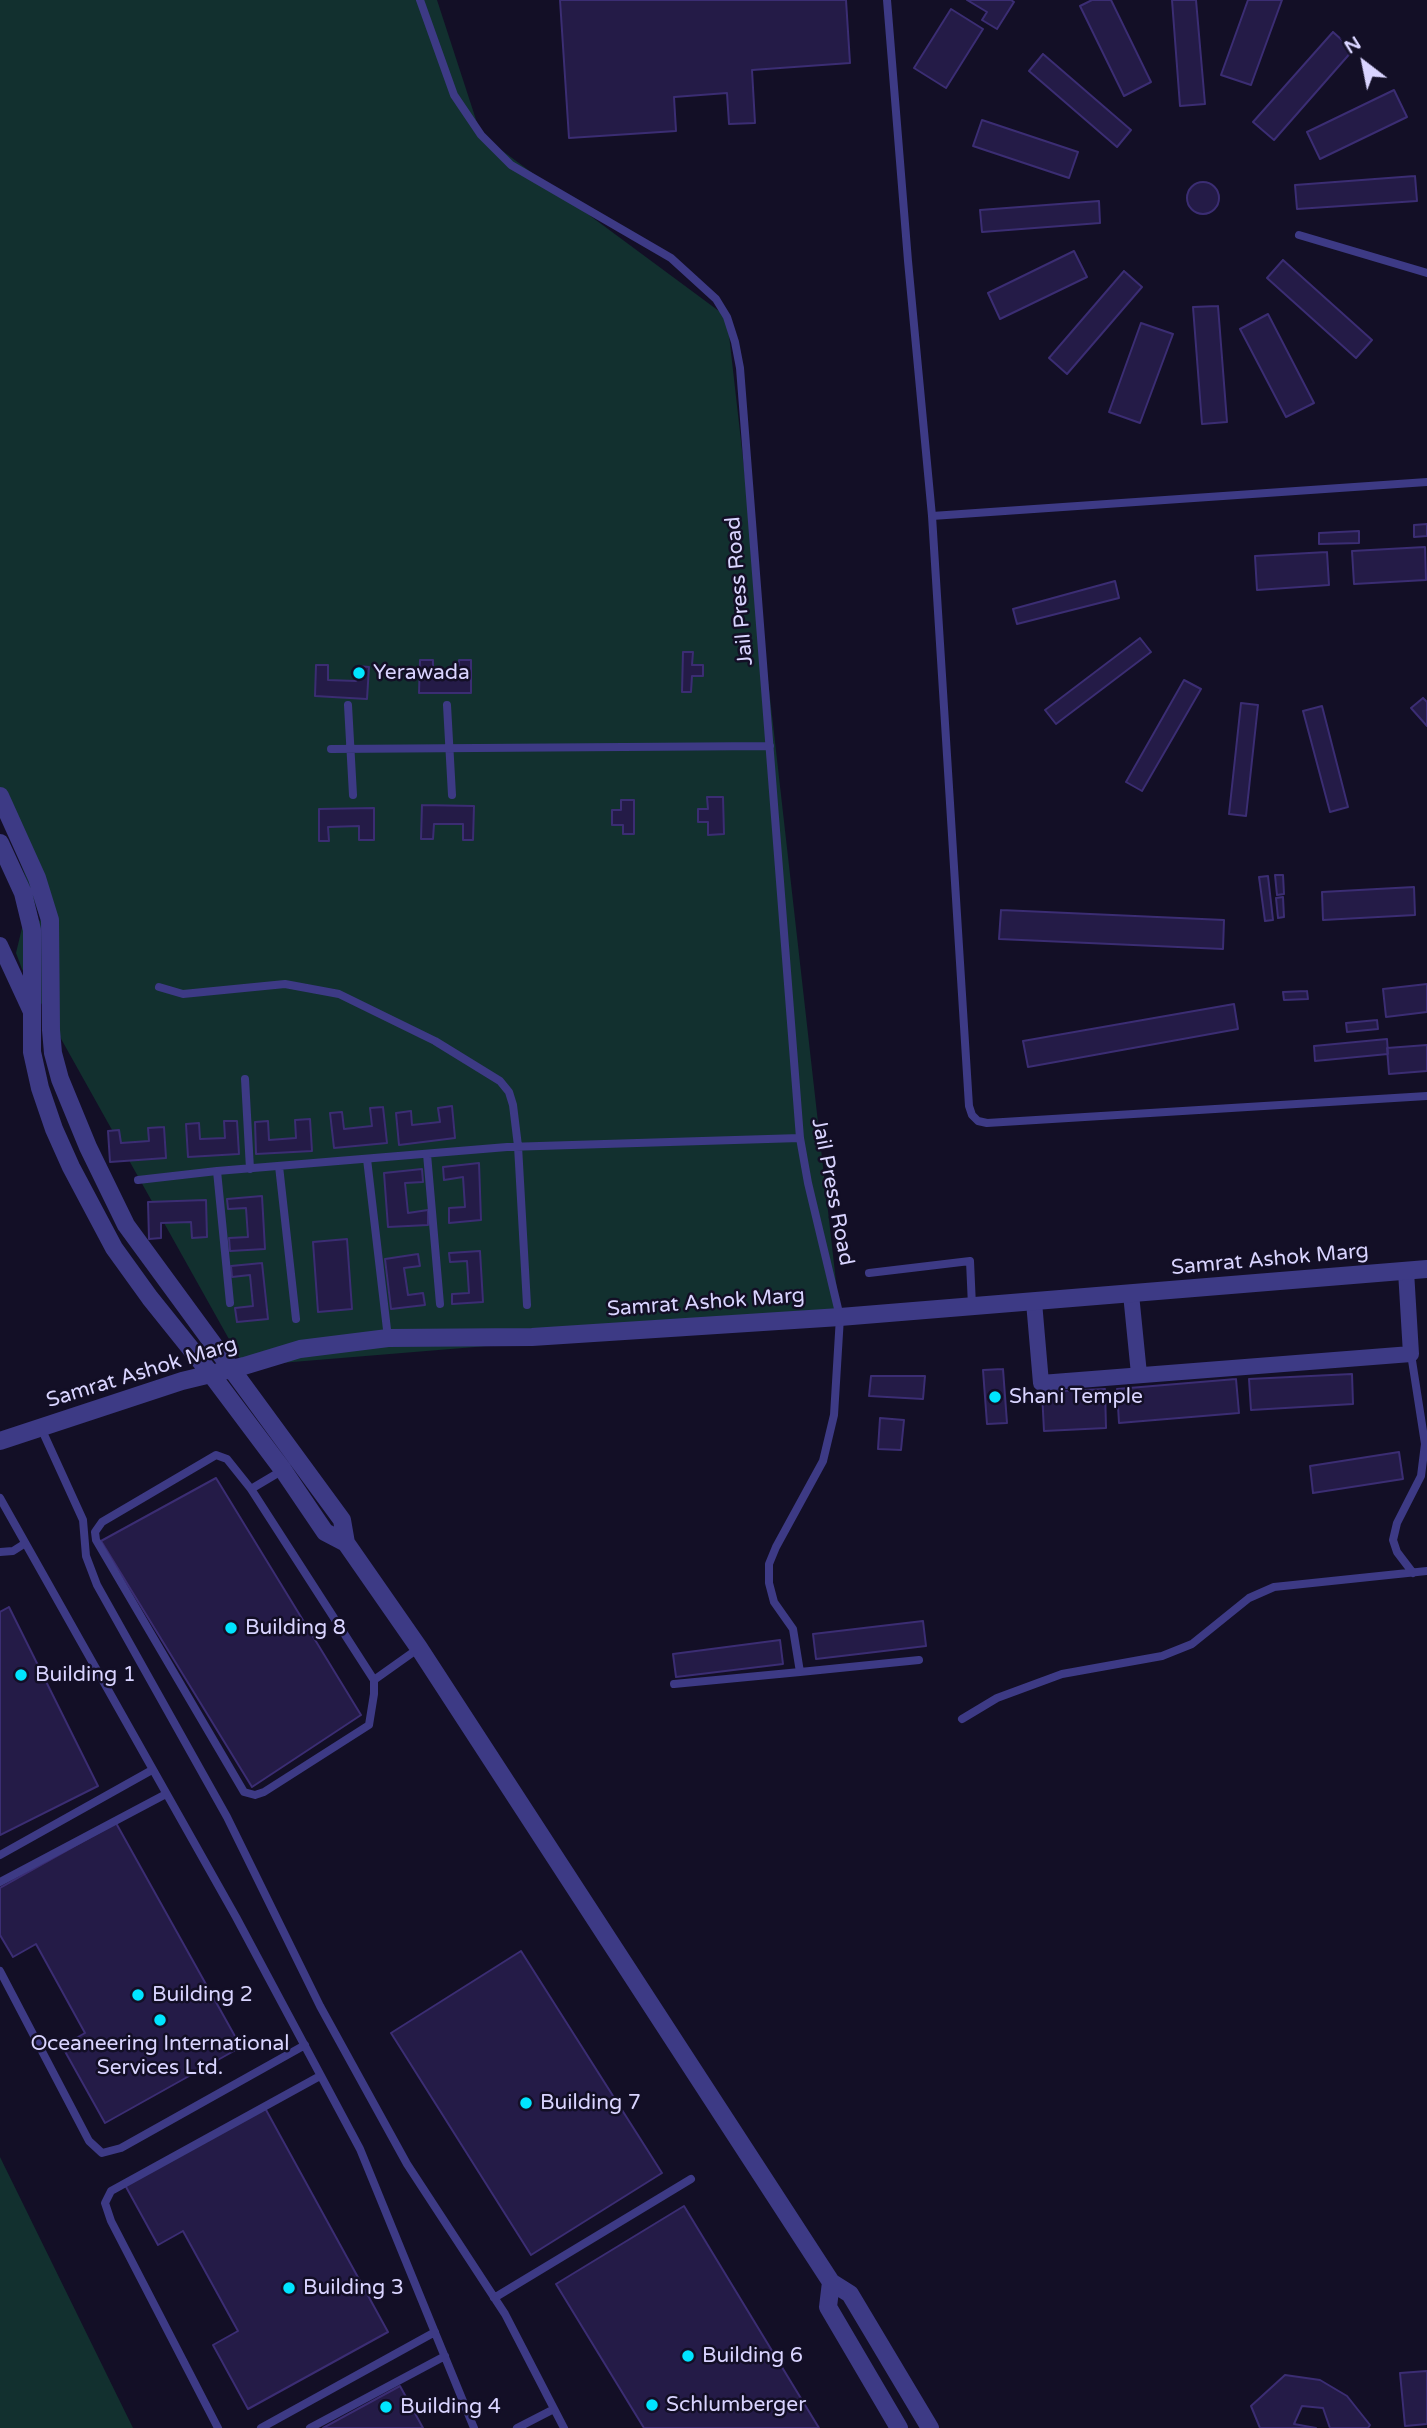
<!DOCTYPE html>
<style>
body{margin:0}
#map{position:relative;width:1427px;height:2428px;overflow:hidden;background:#130f26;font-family:"Varela Round",sans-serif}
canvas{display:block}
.north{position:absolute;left:1329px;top:28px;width:70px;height:70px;-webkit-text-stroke:5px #130f26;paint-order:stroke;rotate:328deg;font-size:19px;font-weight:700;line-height:28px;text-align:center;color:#d9d4ff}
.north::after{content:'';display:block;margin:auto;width:24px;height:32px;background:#d9d4ff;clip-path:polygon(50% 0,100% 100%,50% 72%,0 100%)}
</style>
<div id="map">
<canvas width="1427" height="2428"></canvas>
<div class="north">N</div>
</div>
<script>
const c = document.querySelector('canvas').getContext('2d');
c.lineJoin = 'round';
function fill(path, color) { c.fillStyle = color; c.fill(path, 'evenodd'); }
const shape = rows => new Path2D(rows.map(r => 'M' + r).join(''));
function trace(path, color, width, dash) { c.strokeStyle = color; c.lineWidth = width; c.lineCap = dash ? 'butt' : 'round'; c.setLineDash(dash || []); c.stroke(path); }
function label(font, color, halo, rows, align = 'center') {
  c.font = font + ' "Varela Round",sans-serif'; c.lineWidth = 5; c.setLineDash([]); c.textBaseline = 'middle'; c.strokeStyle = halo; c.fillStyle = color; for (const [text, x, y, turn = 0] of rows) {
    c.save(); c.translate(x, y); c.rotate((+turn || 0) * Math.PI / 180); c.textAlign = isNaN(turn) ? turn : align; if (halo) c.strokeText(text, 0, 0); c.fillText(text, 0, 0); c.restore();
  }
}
const green = shape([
 [0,0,437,0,481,135,727,317,840,1317,244,1366,22,969,16,953,22,928,41,920,0,806],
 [0,2157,133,2428,0,2428]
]);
const building = shape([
 [560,0,846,0,850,63,752,70,755,123,729,124,727,93,674,97,676,131,569,138,560,0],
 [967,0,1011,0,1014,2,997,29,982,20,987,12,967,0],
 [1092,0,1111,0,1151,82,1124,96,1080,6,1092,0],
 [1172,0,1196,0,1205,104,1180,106,1172,0],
 [1248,0,1282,0,1251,85,1221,75,1248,0],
 [951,9,983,29,946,88,914,68,951,9],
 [1333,32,1353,50,1274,140,1253,122,1333,32],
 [1043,54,1131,130,1117,147,1029,71,1043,54],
 [1394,90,1407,117,1320,159,1307,132,1394,90],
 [982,120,1078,152,1069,178,973,146,982,120],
 [1415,176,1417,201,1297,209,1295,185,1415,176],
 '1187 198a16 16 0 1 1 32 0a16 16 0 1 1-32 0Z',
 [1099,201,1100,223,982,232,980,210,1099,201],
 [1074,251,1087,277,1000,319,988,293,1074,251],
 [1283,260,1372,340,1356,358,1267,278,1283,260],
 [1124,271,1142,287,1067,374,1049,358,1124,271],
 [1218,306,1227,422,1202,424,1193,307,1218,306],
 [1268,314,1314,403,1286,417,1240,329,1268,314],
 [1141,323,1173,334,1140,423,1109,412,1141,323],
 [1427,524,1427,536,1414,537,1414,525,1427,524],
 [1359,531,1359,543,1319,544,1319,533,1359,531],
 [1425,547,1426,580,1354,584,1352,551,1425,547],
 [1327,552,1329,585,1257,590,1255,556,1327,552],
 [1115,581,1119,598,1017,624,1013,609,1115,581],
 [1140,638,1151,652,1056,724,1045,710,1140,638],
 [683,652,693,652,692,665,703,665,703,676,692,676,691,692,682,692,683,652],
 [420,660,433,660,433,675,458,675,459,660,471,660,471,693,419,693,420,660],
 [316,665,328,665,328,680,356,681,357,666,369,667,367,699,315,696,316,665],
 [1184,680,1201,689,1142,791,1126,782,1184,680],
 [1423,698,1427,702,1427,726,1411,708,1423,698],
 [1241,703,1258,705,1246,816,1229,814,1241,703],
 [1322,706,1348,807,1330,812,1303,711,1322,706],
 [707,797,723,797,724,834,708,835,708,822,698,822,698,809,708,809,707,797],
 [621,800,634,800,634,834,623,834,623,825,612,825,612,810,621,810,621,800],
 [422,805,474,806,473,840,463,840,463,824,434,824,433,839,421,839,422,805],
 [374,808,374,840,359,840,359,826,328,827,329,841,319,841,319,809,374,808],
 [1275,875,1283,875,1284,894,1277,895,1275,875],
 [1268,876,1273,920,1265,921,1259,877,1268,876],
 [1414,887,1415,915,1323,920,1322,892,1414,887],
 [1283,897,1284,917,1278,918,1276,898,1283,897],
 [1001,910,1224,920,1223,949,999,939,1001,910],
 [1427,984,1427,1012,1386,1017,1383,989,1427,984],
 [1307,991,1308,999,1284,1000,1283,992,1307,991],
 [1234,1004,1238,1029,1028,1067,1023,1041,1234,1004],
 [1377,1020,1378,1029,1347,1032,1346,1023,1377,1020],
 [1387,1039,1388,1054,1315,1061,1314,1046,1387,1039],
 [1427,1045,1427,1071,1389,1074,1387,1048,1427,1045],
 [452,1106,455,1138,399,1145,396,1113,411,1111,412,1125,440,1122,438,1108,452,1106],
 [383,1107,387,1143,334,1148,330,1113,342,1112,344,1129,372,1126,370,1108,383,1107],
 [310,1119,312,1151,256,1154,255,1122,268,1121,269,1140,296,1138,295,1120,310,1119],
 [224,1121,237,1121,239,1154,188,1157,186,1124,199,1123,200,1139,225,1138,224,1121],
 [164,1127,166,1158,110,1162,108,1131,119,1130,121,1143,149,1141,148,1128,164,1127],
 [479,1163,481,1220,449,1223,449,1208,465,1207,463,1177,444,1180,443,1167,479,1163],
 [422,1169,423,1182,405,1183,408,1213,428,1210,428,1225,388,1227,384,1173,422,1169],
 [262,1196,265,1249,230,1251,229,1238,248,1237,246,1208,228,1209,227,1199,262,1196],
 [206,1200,207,1237,192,1238,191,1222,161,1223,161,1238,149,1239,148,1202,206,1200],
 [347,1239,352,1309,318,1312,313,1242,347,1239],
 [480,1251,483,1302,452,1304,452,1294,469,1293,467,1261,450,1262,449,1253,480,1251],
 [418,1254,420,1266,404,1268,408,1295,423,1293,425,1305,391,1309,385,1259,418,1254],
 [262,1263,268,1319,237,1322,235,1308,253,1306,250,1275,232,1277,231,1266,262,1263],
 [1003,1369,1007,1423,987,1424,983,1370,1003,1369],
 [1352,1374,1353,1404,1251,1410,1249,1379,1352,1374],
 [871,1376,925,1376,923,1399,869,1396,871,1376],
 [1236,1379,1239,1413,1119,1423,1117,1389,1236,1379],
 [1105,1389,1106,1428,1044,1431,1042,1392,1105,1389],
 [880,1418,904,1420,901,1450,878,1449,880,1418],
 [1399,1452,1403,1479,1313,1493,1310,1466,1399,1452],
 [216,1478,361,1715,252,1787,101,1541,216,1478],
 [9,1607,98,1786,0,1835,0,1612,9,1607],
 [923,1621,926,1646,816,1659,813,1634,923,1621],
 [780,1640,783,1664,676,1677,673,1654,780,1640],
 [116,1823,241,2047,105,2123,62,2046,85,2033,36,1944,13,1957,0,1935,0,1888,116,1823],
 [521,1951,662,2173,531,2255,391,2033,521,1951],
 [265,2108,388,2332,248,2409,213,2345,238,2331,183,2231,158,2245,125,2185,265,2108],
 [684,2206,819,2428,644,2428,556,2284,684,2206],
 [1427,2371,1427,2424,1405,2426,1400,2373,1427,2371],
 [1285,2375,1320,2380,1347,2396,1370,2425,1368,2428,1330,2428,1323,2408,1302,2406,1294,2424,1316,2428,1260,2428,1251,2406,1285,2375],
 [400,2386,423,2428,323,2428,400,2386]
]);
const service = shape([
 [420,0,454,95,481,135,511,165,671,258,716,299,727,317,735,342,740,368,800,1138,808,1183,840,1317,834,1415,823,1461,776,1547,769,1564,769,1583,774,1602,793,1629,800,1672,919,1660],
 [887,0,908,261,932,516,969,1106,972,1115,978,1121,987,1123,1427,1096],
 [1299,235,1427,273],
 [932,516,1427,482],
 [348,705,353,795],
 [447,705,452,795],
 [331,749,770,746],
 [159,987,183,994,285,984,339,994,435,1041,500,1081,509,1092,513,1105,518,1146,527,1305],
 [245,1079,250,1169],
 [427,1154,440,1304],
 [367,1159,388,1338],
 [279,1166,296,1319],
 [217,1171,230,1303],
 [138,1180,217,1171,507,1147,800,1138],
 [869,1273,970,1261,972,1306],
 [1411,1354,1425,1444,1421,1476,1397,1523,1393,1540,1397,1552,1413,1573],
 [41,1428,83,1520,86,1556,97,1585,227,1817,320,2006,407,2164,505,2314,564,2428],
 [251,1489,227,1459,216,1455,102,1522,95,1532,96,1540,244,1792,255,1795,264,1792,369,1725,374,1694,374,1680,251,1489,283,1470],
 [0,1498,236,1917,360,2149,474,2428],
 [0,1552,13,1551,24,1544],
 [374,1680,419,1648],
 [674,1684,800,1672],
 [962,1719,997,1698,1062,1674,1162,1656,1192,1644,1249,1598,1274,1587,1427,1571],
 [0,1855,152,1770],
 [0,1882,166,1794],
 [0,1971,89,2141,102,2153,121,2148,305,2045],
 [494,2298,691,2179],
 [218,2428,111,2221,105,2203,111,2191,320,2076],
 [261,2428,435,2332],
 [310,2428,445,2356],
 [517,2428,554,2409]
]);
const minor = shape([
 [0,945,31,1012],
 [1131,1294,1139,1374],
 [1034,1302,1041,1383,1411,1354,1406,1271]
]);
const tertiary = shape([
 [0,796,37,878,50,920,51,1030,53,1053,60,1079,88,1147,126,1225,342,1520,346,1543,419,1648,831,2282,850,2294,930,2428],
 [0,843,23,893,32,930,32,1052,40,1088,54,1129,71,1167,114,1248,150,1298,211,1374,283,1470,325,1532,346,1543],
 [0,1441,182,1381,244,1366,300,1349,388,1338,532,1337,840,1317,1427,1269],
 [831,2282,828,2307,899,2428]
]);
const markers = [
 [359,673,7,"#00e5ff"],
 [995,1397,7,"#00e5ff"],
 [231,1628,7,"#00e5ff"],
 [21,1675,7,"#00e5ff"],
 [138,1995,7,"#00e5ff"],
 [160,2020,7,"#00e5ff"],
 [526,2103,7,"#00e5ff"],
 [289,2288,7,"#00e5ff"],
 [688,2356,7,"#00e5ff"],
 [652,2405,7,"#00e5ff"],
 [386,2407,7,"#00e5ff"]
];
const streetNames = [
 ["Jail Press Road",740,591,-95],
 ["Jail Press Road",832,1192,79],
 ["Samrat Ashok Marg",1270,1260,-5],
 ["Samrat Ashok Marg",706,1303,-4],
 ["Samrat Ashok Marg",142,1373,-17]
];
const poiNames = [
 ["Yerawada",373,673],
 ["Shani Temple",1009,1397],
 ["Building 8",245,1628],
 ["Building 1",35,1675],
 ["Building 2",152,1995],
 ["Oceaneering International",160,2044,"center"],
 ["Services Ltd.",160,2068,"center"],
 ["Building 7",540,2103],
 ["Building 3",303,2288],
 ["Building 6",702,2356],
 ["Schlumberger",666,2405],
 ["Building 4",400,2407]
];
fill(green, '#12302f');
fill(building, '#241b47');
trace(building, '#3b2d73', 2);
trace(service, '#3d3a85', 8);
trace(minor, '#3d3a85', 16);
trace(tertiary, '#3d3a85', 18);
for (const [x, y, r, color] of markers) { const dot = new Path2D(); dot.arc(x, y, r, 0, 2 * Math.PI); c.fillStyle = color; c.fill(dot); trace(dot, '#130f26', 2.5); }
label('21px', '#d9d4ff', '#130f26', streetNames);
label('21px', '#d9d4ff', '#130f26', poiNames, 'left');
</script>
